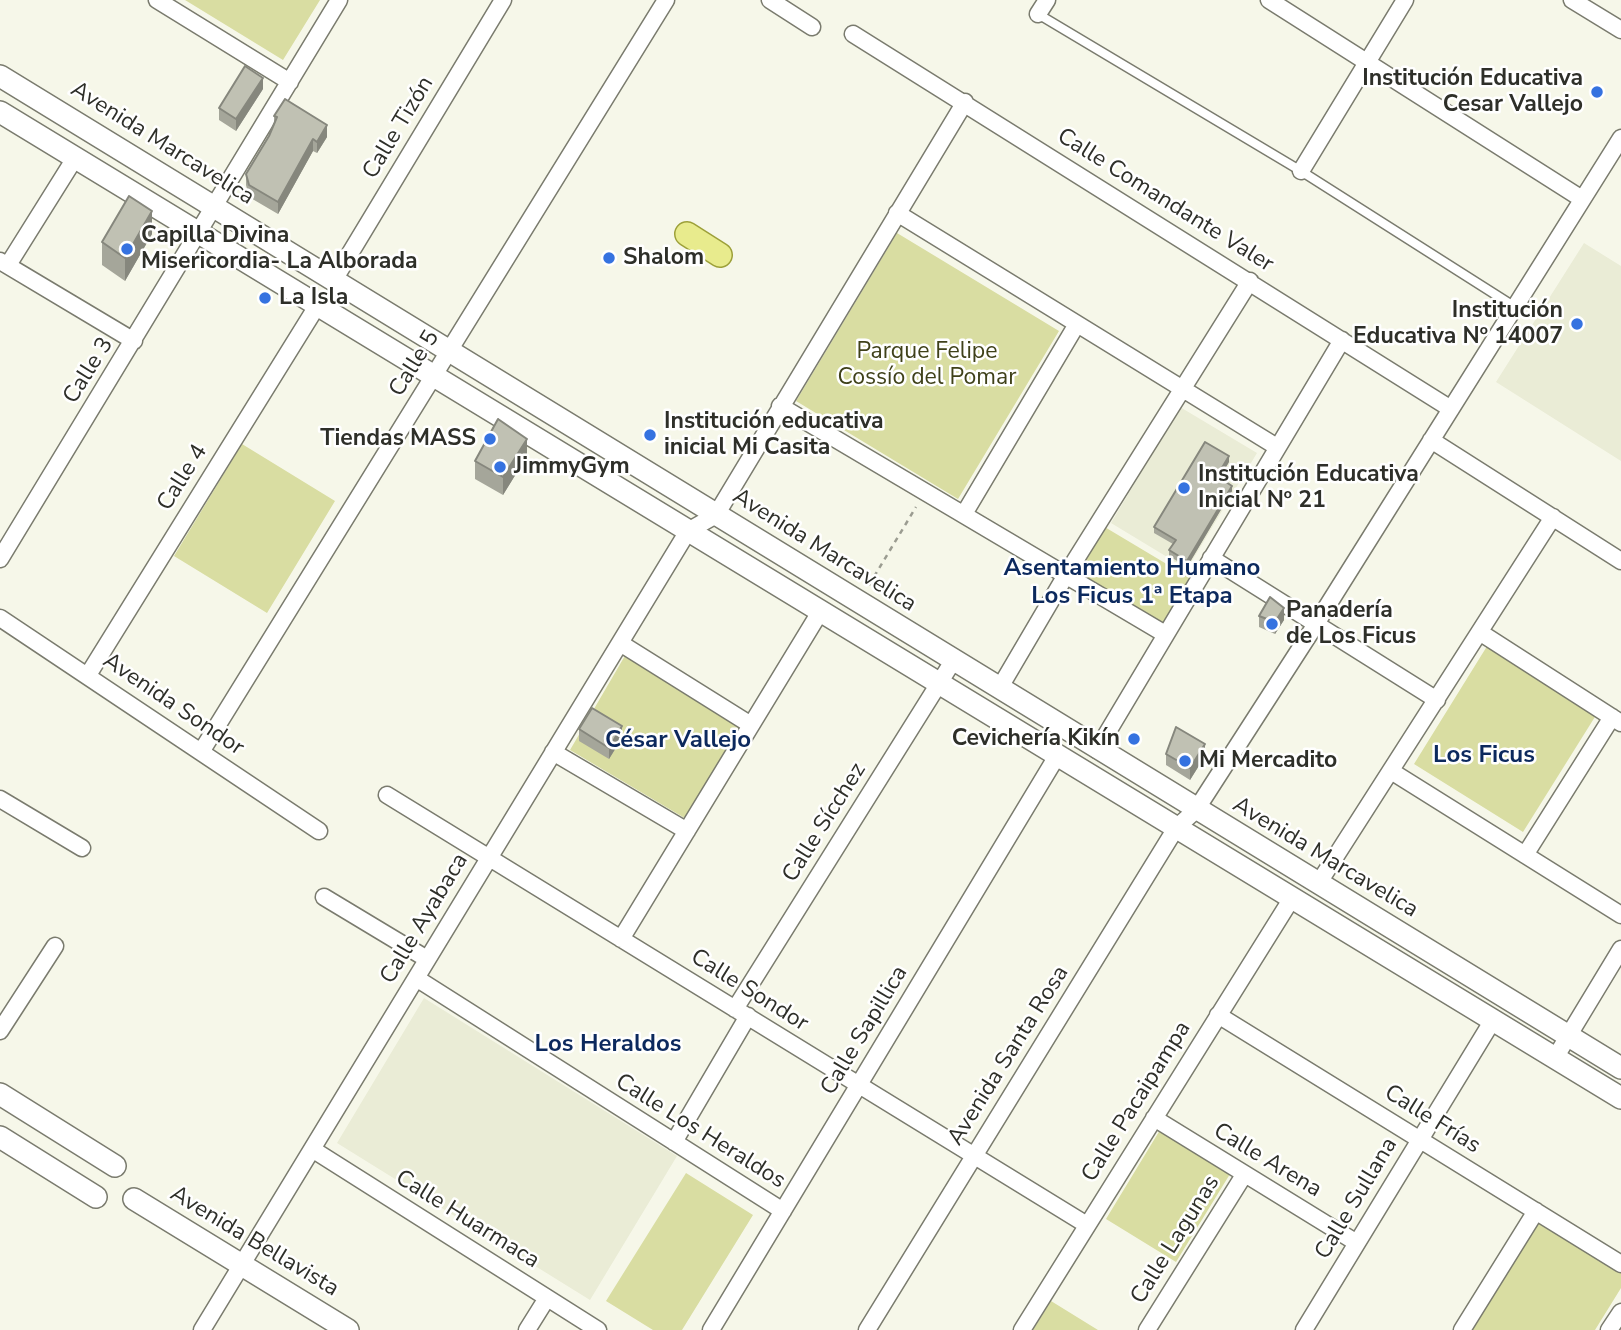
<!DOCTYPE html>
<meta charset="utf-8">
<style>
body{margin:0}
canvas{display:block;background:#f6f7e9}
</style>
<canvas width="1621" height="1330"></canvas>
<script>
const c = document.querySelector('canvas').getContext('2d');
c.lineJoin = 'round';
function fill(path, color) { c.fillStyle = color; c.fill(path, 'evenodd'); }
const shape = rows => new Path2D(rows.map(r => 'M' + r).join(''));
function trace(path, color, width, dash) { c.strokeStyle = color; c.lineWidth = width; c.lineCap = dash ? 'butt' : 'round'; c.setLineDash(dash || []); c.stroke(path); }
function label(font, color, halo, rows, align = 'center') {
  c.font = font + ' "Nunito Sans",sans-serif'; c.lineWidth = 5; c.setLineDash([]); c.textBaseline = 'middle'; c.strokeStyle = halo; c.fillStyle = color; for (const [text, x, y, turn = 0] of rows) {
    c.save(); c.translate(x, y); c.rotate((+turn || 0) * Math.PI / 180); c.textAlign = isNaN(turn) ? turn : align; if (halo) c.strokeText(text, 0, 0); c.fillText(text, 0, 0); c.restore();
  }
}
const built = shape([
 [1584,243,1621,266,1621,461,1496,382],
 [1180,407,1257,453,1187,569,1111,523],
 [424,998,677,1156,590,1300,337,1143]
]);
const green = shape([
 [185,0,320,0,283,60],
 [897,233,1059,331,958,499,796,401],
 [242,444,335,501,267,613,174,556],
 [1098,523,1190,578,1158,631,1069,574],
 [1489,643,1598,712,1523,832,1414,764],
 [626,654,745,725,688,820,570,750],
 [1160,1130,1230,1174,1176,1262,1106,1219],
 [686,1173,753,1215,682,1330,653,1330,606,1301],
 [1539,1216,1621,1267,1621,1288,1595,1330,1469,1330],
 [1051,1301,1098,1330,1033,1330]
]);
const path = shape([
 [869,585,916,507]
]);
const lane = shape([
 [1038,14,1301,171,1515,307]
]);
const street = shape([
 [157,0,290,82],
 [770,0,812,27],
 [1269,0,1582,199],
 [1572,0,1621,30],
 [1038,14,1047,0],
 [853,34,1451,409],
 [1301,171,1405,0],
 [897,213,1277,447],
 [0,261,134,341],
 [8,265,75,158],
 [334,280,503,0],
 [780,406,1165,634],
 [1431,440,1621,561],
 [964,514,1077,324],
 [1211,558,1437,700],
 [0,559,339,0],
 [0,618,319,831],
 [1481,633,1621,723],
 [620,643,751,725],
 [88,675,317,306],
 [999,689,1066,575,1250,281],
 [1097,750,1342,340],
 [201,752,666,0],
 [553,752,687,831],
 [1391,771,1621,915],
 [387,795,1087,1225],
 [0,799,82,848],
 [1525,855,1612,717],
 [1318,884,1553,517],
 [324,897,427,959],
 [621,939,820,612],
 [416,978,783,1211],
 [735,1009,953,661],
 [1218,1015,1621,1264],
 [0,1031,55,946],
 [1555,1058,1621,949],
 [1154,1118,1357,1243],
 [674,1142,748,1016],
 [312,1149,598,1330],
 [202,1330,688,531,716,515,965,102],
 [527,1330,547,1298],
 [711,1330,1057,756],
 [867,1330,1176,828,1196,810,1316,624,1621,138],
 [1022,1330,1292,898],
 [1147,1330,1244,1175],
 [1304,1330,1493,1020],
 [1462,1330,1536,1211],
 [1609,1330,1621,1312]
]);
const secondary = shape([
 [0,76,1621,1068],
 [0,112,1621,1098],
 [0,1094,115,1166],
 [0,1137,96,1197],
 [134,1199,348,1330]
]);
const primary = shape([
 [687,234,720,255]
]);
const wall = shape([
 [263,89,236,131,219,120,219,108],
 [274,116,327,137,317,153,313,151,278,214,249,197,246,185,246,174,269,136,274,124],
 [152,234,125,281,102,265,102,242],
 [527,456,503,495,475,479,475,461],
 [1229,462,1219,478,1232,491,1187,567,1169,556,1169,550,1173,544,1154,533,1154,527],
 [1259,616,1284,620,1275,634,1259,627],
 [579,729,622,738,609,759,579,741],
 [1166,754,1205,756,1190,780,1166,765]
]);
const shadedWall = shape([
 [263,78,263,89,236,131,236,119],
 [327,125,327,137,317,153,317,142],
 [313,139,313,151,278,214,278,202],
 [152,211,152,234,125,281,125,258],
 [527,439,527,456,503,495,503,477],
 [1229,456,1229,462,1217,482,1217,476],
 [1232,486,1232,491,1187,567,1187,561],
 [1284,608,1284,620,1275,634,1275,622],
 [622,726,622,738,609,759,609,748],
 [1205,744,1205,756,1190,780,1190,768]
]);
const building = shape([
 [245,66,263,78,236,119,219,108,245,66],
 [285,99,327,125,317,142,313,139,278,202,249,185,246,174,269,136,277,117,274,116,285,99],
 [129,196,152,211,125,258,102,242,129,196],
 [498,419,527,439,503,477,475,461,498,419],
 [1205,442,1229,456,1217,476,1232,486,1187,561,1169,550,1176,540,1154,527,1205,442],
 [1270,597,1284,608,1275,622,1259,616,1270,597],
 [592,708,622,726,609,748,579,729,592,708],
 [1176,727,1205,744,1190,768,1166,754,1176,727]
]);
const markers = [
 [1597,92,7,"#3572e0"],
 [127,249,7,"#3572e0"],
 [609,258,7,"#3572e0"],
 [265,298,7,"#3572e0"],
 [1577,324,7,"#3572e0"],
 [650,435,7,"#3572e0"],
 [490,439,7,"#3572e0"],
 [500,467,7,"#3572e0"],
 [1184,488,7,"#3572e0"],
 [1272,624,7,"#3572e0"],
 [1134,739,7,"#3572e0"],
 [1185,761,7,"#3572e0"]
];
const poiNames = [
 ["Institución Educativa",1583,79,"right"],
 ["Cesar Vallejo",1583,105,"right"],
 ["Capilla Divina",141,236],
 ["Misericordia- La Alborada",141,262],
 ["Shalom",623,258],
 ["La Isla",279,298],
 ["Institución",1563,311,"right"],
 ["Educativa Nº 14007",1563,337,"right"],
 ["Institución educativa",664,422],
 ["inicial Mi Casita",664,448],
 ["Tiendas MASS",476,439,"right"],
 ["JimmyGym",514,467],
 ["Institución Educativa",1198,475],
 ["Inicial Nº 21",1198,501],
 ["Panadería",1286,611],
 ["de Los Ficus",1286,637],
 ["Cevichería Kikín",1120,739,"right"],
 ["Mi Mercadito",1199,761]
];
const streetNames = [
 ["Calle Tizón",399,128,-59],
 ["Avenida Marcavelica",162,144,32],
 ["Calle Comandante Valer",1165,201,32],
 ["Calle 5",415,364,-58],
 ["Calle 3",89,371,-58],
 ["Calle 4",183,478,-58],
 ["Avenida Marcavelica",824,551,32],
 ["Avenida Sondor",173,705,34],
 ["Calle Sícchez",825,823,-58],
 ["Avenida Marcavelica",1325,858,31],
 ["Calle Ayabaca",425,919,-59],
 ["Calle Sondor",749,991,32],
 ["Calle Sapillica",865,1031,-59],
 ["Avenida Santa Rosa",1009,1056,-58],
 ["Calle Pacaipampa",1137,1102,-58],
 ["Calle Frías",1432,1120,32],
 ["Calle Los Heraldos",700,1132,32],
 ["Calle Arena",1267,1161,31],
 ["Calle Sullana",1357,1199,-59],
 ["Calle Huarmaca",467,1220,32],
 ["Calle Lagunas",1176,1240,-58],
 ["Avenida Bellavista",254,1242,31]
];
const parkNames = [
 ["Parque Felipe",927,352],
 ["Cossío del Pomar",927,378]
];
const neighbourhoodNames = [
 ["Asentamiento Humano",1132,569],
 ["Los Ficus 1ª Etapa",1132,597],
 ["César Vallejo",678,741],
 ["Los Ficus",1484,756],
 ["Los Heraldos",608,1045]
];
fill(built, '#eaecd6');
fill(green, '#d9dda2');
trace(lane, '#7a7b6e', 11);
trace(street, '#7a7b6e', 19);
trace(secondary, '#7a7b6e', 24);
trace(primary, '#9da039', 26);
trace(path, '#9b9c91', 2.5, [5, 5]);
trace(lane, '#fff', 8);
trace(street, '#fff', 16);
trace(secondary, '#fff', 21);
trace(primary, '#e8eb8d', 23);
fill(wall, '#a5a69a');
fill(shadedWall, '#86877d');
fill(building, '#c0c1b3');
trace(building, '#86877d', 2);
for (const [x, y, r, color] of markers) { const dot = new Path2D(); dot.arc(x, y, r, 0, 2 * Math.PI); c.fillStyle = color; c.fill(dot); trace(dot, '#fff', 2.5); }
label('bold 23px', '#2e2f29', '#fff', poiNames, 'left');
label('23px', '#2e2f29', '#fff', streetNames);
label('23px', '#3f4119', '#fff', parkNames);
label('bold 24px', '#0c295d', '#fff', neighbourhoodNames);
</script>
